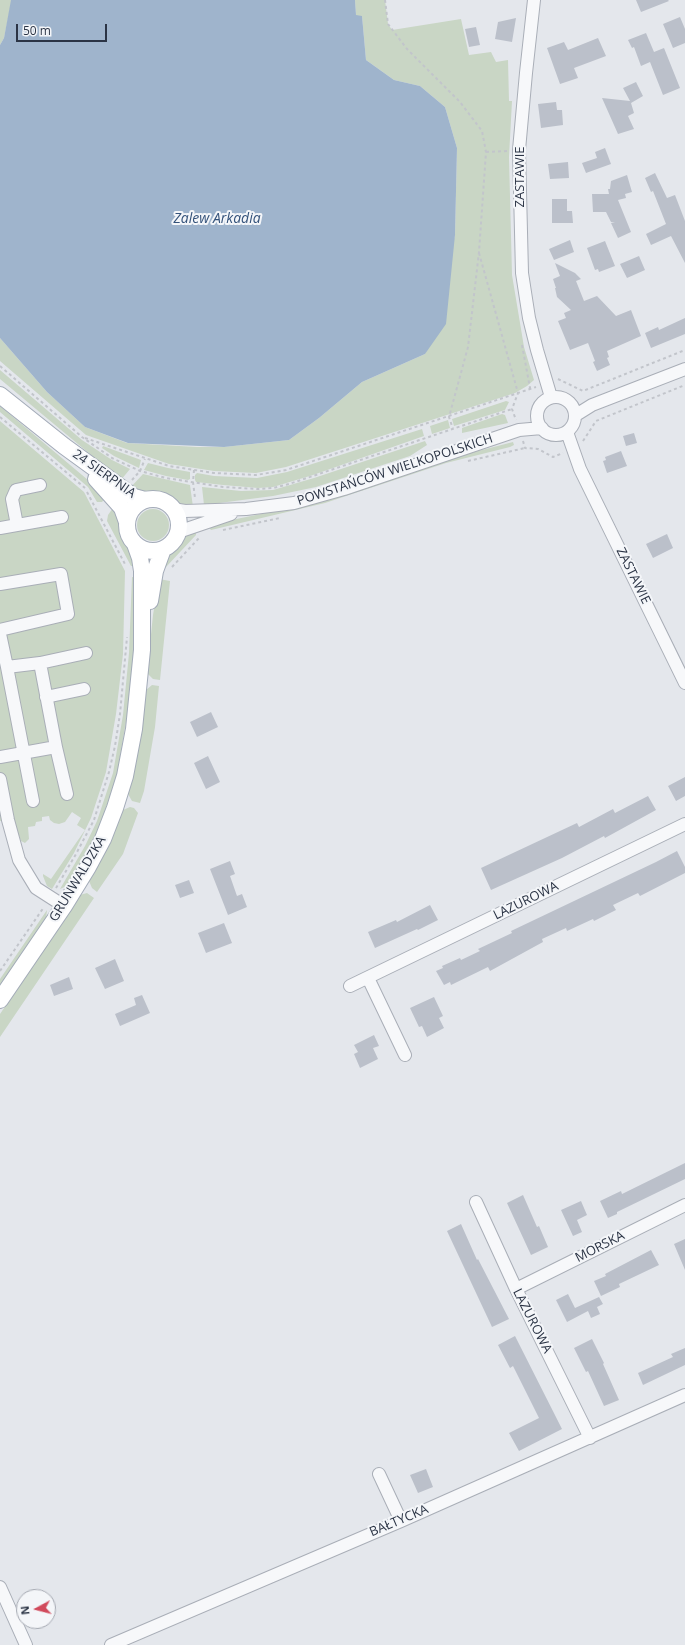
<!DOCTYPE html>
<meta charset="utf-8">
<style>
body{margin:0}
#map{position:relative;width:685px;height:1645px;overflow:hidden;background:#e4e7ec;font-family:"Open Sans",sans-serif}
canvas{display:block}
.north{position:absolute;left:16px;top:1589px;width:40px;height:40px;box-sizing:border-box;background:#f4f6f9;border:1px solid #a4a8b1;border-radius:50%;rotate:263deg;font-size:11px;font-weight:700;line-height:16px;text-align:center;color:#2b3445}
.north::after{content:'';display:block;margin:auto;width:14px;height:18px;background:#d1495b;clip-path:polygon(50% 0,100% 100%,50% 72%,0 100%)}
.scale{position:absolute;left:16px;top:24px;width:91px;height:18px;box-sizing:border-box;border:2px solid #2b3445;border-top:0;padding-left:5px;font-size:12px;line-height:14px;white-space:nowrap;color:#2b3445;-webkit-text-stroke:3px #f4f6f9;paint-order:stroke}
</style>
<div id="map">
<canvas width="685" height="1645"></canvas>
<div class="north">N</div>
<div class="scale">50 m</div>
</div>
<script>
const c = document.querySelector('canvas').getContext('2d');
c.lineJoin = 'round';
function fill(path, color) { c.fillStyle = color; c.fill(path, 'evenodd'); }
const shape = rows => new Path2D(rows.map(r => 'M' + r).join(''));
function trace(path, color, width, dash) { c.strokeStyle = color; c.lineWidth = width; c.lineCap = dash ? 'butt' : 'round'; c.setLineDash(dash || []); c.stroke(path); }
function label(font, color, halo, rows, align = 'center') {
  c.font = font + ' "Open Sans",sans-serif'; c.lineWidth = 4; c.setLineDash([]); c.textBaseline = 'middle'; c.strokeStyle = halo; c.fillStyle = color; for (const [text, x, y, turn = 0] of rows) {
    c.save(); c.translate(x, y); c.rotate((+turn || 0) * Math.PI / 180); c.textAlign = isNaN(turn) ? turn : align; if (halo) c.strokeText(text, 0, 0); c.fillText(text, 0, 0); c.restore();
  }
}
const green = shape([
 [0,0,11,0,11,4,4,38,0,45],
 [355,0,385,0,388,24,392,30,461,19,469,55,491,52,496,62,508,60,509,101,512,101,509,157,512,275,524,347,534,380,527,386,515,393,286,467,256,473,214,471,169,464,86,435,0,361,0,338,47,392,85,427,127,443,197,447,224,447,289,440,319,418,362,382,425,354,455,235,457,148,445,107,420,86,394,80,366,60,362,16,356,16],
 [0,370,82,440,112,460,130,469,121,480,0,379],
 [506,401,509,402,505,410,454,426,452,419],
 [0,406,107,496,102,502,97,502,88,487,0,412],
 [502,414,505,415,508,423,462,433,462,428],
 [448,420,450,428,432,434,430,426],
 [0,421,84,492,125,571,123,654,116,714,106,772,91,818,74,853,52,889,47,886,43,876,43,874,51,879,85,830,77,825,81,818,72,812,65,822,59,824,54,823,50,820,49,816,42,817,42,821,36,822,35,826,28,827,29,839,25,843,21,841,13,819,0,821],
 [422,429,424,436,313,475,273,487,258,488,223,485,196,482,195,480,195,475,197,473,214,476,257,478,287,472],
 [425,441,427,445,410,456,316,487,273,496,204,505,202,487,241,491,273,490,314,478],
 [513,442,514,445,510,447,446,463,325,503,211,530,207,525,305,505,447,459],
 [103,446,141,460,139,468,114,456,102,448],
 [148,463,168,468,190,472,190,479,188,480,166,476,144,470],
 [143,474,190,485,193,507,179,505,163,495,147,494,130,488],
 [115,505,121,518,121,529,123,537,129,548,137,566,131,566,107,521,108,515],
 '137 525a16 16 0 1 1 32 0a16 16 0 1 1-32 0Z',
 [196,530,196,535,166,567,160,567,167,555,177,548,188,533],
 [132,577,137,578,135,639,128,710,117,774,101,823,90,848,69,885,60,889,85,846,97,821,113,773,123,715,129,653],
 [159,579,170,581,160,680,153,679,147,673,153,615],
 [152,685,159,686,155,727,144,791,140,803,132,801,128,794,136,763,143,720,146,690],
 [130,807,134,808,138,813,123,854,97,892,92,888,89,881,110,843,123,810],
 [87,893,94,898,0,1037,0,1014,80,895],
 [47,910,46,919,0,987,0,979]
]);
const water = shape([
 [11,0,355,0,356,15,362,16,366,60,394,80,420,86,445,107,457,148,455,235,446,324,425,354,362,382,319,418,289,440,224,447,128,443,85,427,47,392,0,338,0,45,4,38]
]);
const building = shape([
 [636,0,668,0,669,1,641,12],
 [680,17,685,29,685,43,673,48,663,24],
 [516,18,512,42,495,39,498,22],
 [476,27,480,45,469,47,465,29],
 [646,33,654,52,664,48,680,88,663,95,650,62,641,66,634,47,632,48,628,40],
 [598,38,606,56,574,68,578,78,560,84,547,48,564,42,568,50],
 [636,82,643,96,631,103,634,113,628,116,634,129,618,134,602,98,630,101,623,88],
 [556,102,557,110,562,110,563,125,541,128,538,104],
 [605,148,611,164,586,173,582,163,597,158,595,152],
 [568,162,569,178,550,179,548,164],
 [655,173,667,198,675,195,685,221,685,263,671,236,651,245,646,234,666,224,653,191,651,192,645,178],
 [627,175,632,192,625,194,626,198,618,200,631,232,618,238,611,223,615,222,611,222,606,212,593,212,592,194,609,194,608,189,610,189,611,181],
 [552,199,567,199,567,211,572,211,573,223,552,223],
 [570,240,574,252,554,260,549,249],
 [605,241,615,266,599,272,598,269,595,270,587,248],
 [639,256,645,270,627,278,620,264],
 [555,263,575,273,581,279,576,281,584,301,597,296,616,316,631,310,641,336,607,351,609,357,607,358,610,365,597,371,593,362,595,361,588,343,570,350,558,321,566,318,564,313,571,310,557,297,555,288,556,288,553,279,560,276],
 [685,318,685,334,651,348,645,333,658,327,659,330],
 [634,433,637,443,626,446,623,436],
 [621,451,627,466,607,473,603,461,606,460,605,457],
 [667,534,673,548,653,558,646,544],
 [211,712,218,727,197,737,190,722],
 [208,756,220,782,206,789,194,763],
 [685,777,685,796,676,801,668,786],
 [648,796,656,810,605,838,604,836,562,858,491,890,481,868,577,823,579,827,613,809,615,813],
 [677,851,685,867,685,873,640,896,638,893,613,905,616,910,594,921,593,919,567,931,566,928,542,939,543,942,490,971,488,967,451,985,450,982,444,985,436,971,443,968,442,966,460,958,461,960,480,951,478,949,512,933,511,931,656,862],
 [230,861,235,874,230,876,237,896,242,894,247,907,228,915,210,869],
 [189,880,194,893,180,898,175,885],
 [430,905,438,920,418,930,417,929,375,948,368,932,396,920,397,922],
 [224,923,232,943,206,953,198,933],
 [115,959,124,981,105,989,95,968],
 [69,977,73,989,54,996,50,985],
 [142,995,150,1013,120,1026,115,1014,136,1005,134,998],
 [434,997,443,1016,439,1018,444,1028,427,1037,422,1026,419,1027,410,1008],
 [374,1035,379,1046,373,1048,378,1059,360,1068,354,1054,358,1052,354,1045],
 [685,1163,685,1179,617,1212,617,1214,608,1218,600,1201,621,1191,622,1194],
 [523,1195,537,1227,539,1226,548,1247,531,1255,507,1203],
 [581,1201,587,1215,577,1220,582,1232,573,1236,561,1210],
 [461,1224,477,1260,478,1259,509,1319,492,1327,447,1231],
 [685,1239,685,1270,674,1244],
 [651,1250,659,1265,619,1284,620,1287,601,1296,594,1281,606,1276,605,1274],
 [568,1294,575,1308,599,1297,603,1304,597,1307,600,1314,591,1318,588,1311,567,1322,556,1300],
 [515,1336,562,1429,519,1451,509,1433,539,1418,513,1366,510,1368,498,1345],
 [592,1339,604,1363,603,1364,619,1400,604,1406,588,1371,586,1372,574,1348],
 [685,1348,685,1365,643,1385,638,1373,673,1357,671,1354],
 [426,1469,433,1487,418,1493,410,1475]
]);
const path = shape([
 [385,0,388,24,407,49,460,102,482,131,486,152,479,252,468,347,449,417,453,429],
 [486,152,508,151],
 [479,253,518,393,512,409,516,420],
 [522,345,530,388],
 [0,366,82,437,112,458,140,471,166,478,223,487,258,489,273,488,289,484,512,409],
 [558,379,583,391,685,350],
 [0,417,85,488],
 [85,438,169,466,214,473,256,475,286,470,536,387],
 [523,441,525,448,538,449,553,457,563,453],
 [583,441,596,421,685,385],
 [468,461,525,448],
 [194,470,193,482,195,498],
 [132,480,140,471,145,459],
 [87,492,126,566],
 [223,530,280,518],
 [172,567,199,538],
 [56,888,76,854,94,820,109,772,115,746,120,714,127,637],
 [0,971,44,907]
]);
const minor = shape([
 [534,0,526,73,519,150,522,273,529,318,537,350,551,397],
 '537 416a19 19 0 1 1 38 0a19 19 0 1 1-38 0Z',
 [576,415,592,405,685,369],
 [567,432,580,469,685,683],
 [173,509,185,511,246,509,294,503,344,489,519,430,542,428],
 [17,525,12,499,16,490,40,485],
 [0,528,62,517],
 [178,532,231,514],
 [0,584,61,574,68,614,0,630],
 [0,634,7,667],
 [46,697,84,689],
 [56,747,67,794],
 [0,757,56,747,40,663,86,653],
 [0,779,8,820,19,860,36,888,64,906],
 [33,801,7,667,40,663],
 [368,978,405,1055],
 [350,986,685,824],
 [476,1202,516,1289,590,1438],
 [516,1289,685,1205],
 [379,1474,401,1521],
 [0,1587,26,1645],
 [111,1645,401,1521,685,1395]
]);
const major = shape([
 [0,395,64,446,134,497,145,500],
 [96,479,122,508,127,522],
 '127 525a26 26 0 1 1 52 0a26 26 0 1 1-52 0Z',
 [150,601,155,571,163,549],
 [0,1000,64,906,88,867,103,839,115,808,125,776,134,729,142,650,142,571,140,558,135,544]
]);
const streetNames = [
 ["ZASTAWIE",520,177,-90],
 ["POWSTAŃCÓW WIELKOPOLSKICH",395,470,-18],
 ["24 SIERPNIA",104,474,35],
 ["ZASTAWIE",633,576,64],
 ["GRUNWALDZKA",78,879,-59],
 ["LAZUROWA",526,901,-26],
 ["MORSKA",600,1247,-27],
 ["LAZUROWA",532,1321,63],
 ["BAŁTYCKA",399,1521,-23]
];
const waterNames = [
 ["Zalew Arkadia",217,219]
];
fill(green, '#c9d6c5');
fill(water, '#9fb4cc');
fill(building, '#bbc0ca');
trace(minor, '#a9aeb7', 14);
trace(major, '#a3abb8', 18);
trace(path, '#c2c5cb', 2, [3, 3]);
trace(minor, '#f7f8fa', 12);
trace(major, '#fff', 16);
label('13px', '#2b3445', '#f4f6f9', streetNames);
label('italic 14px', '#34527a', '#f4f6f9', waterNames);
</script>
